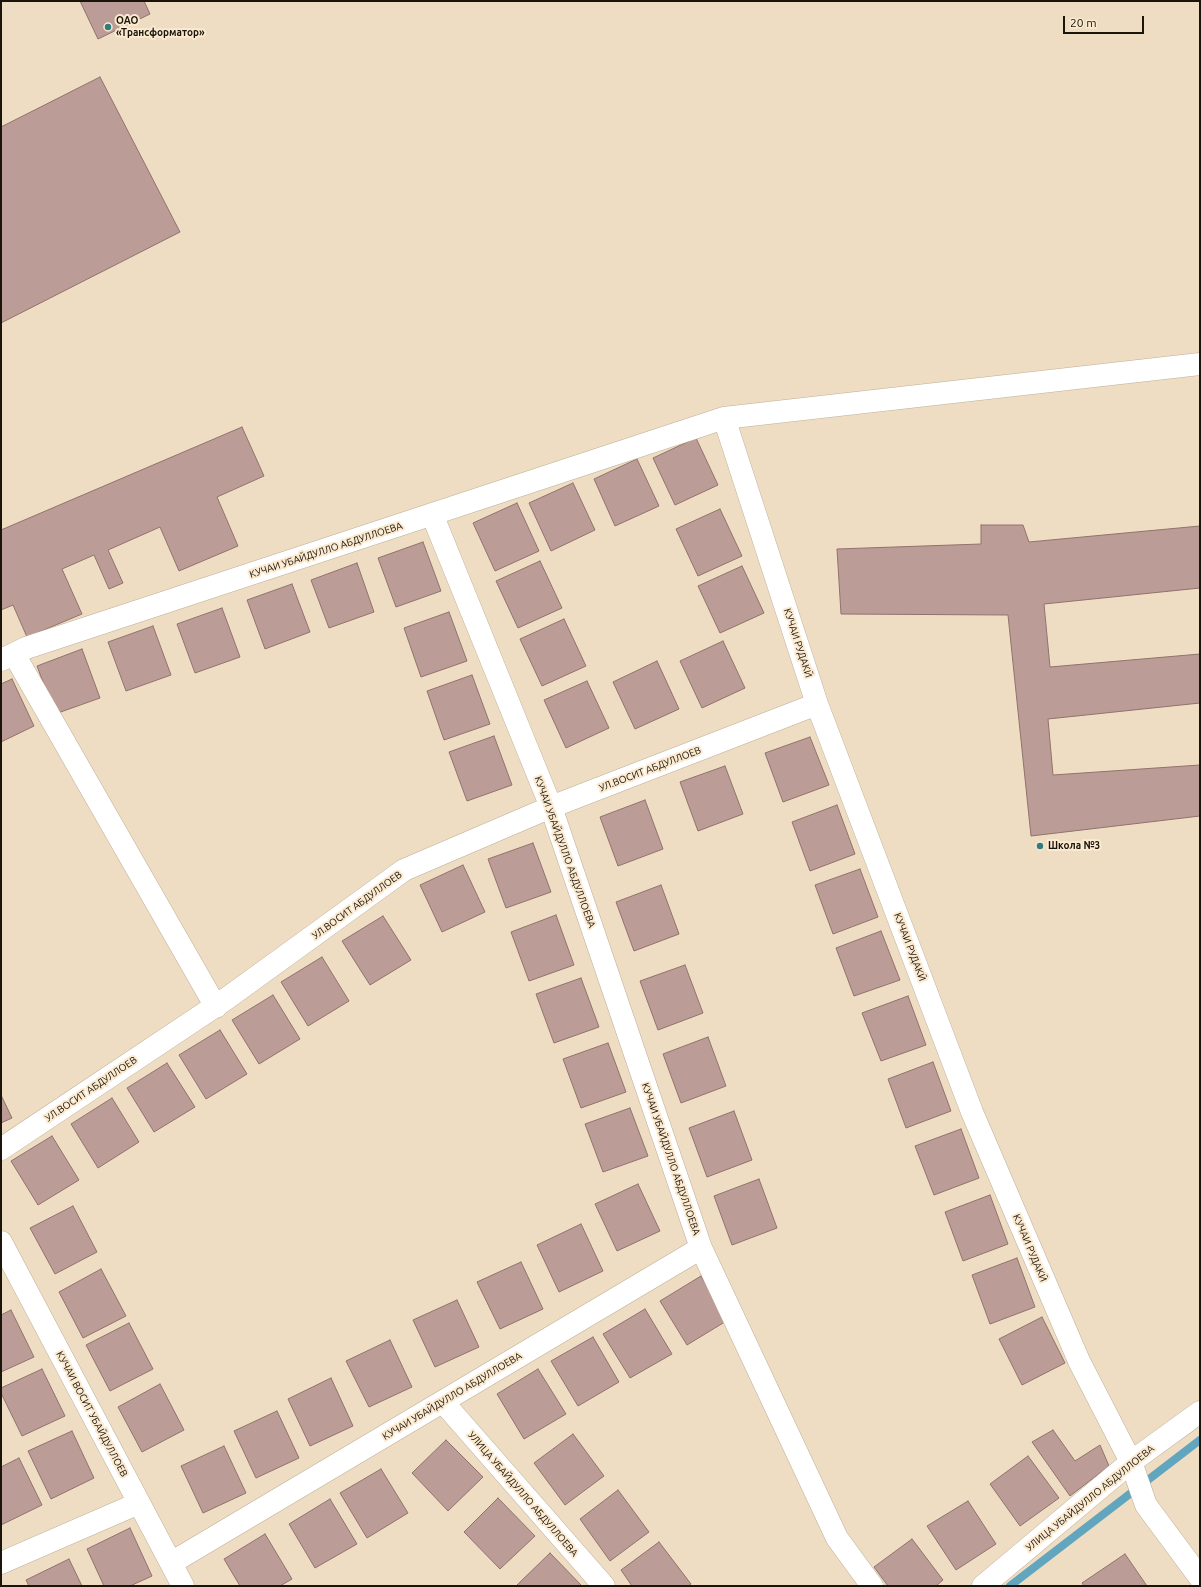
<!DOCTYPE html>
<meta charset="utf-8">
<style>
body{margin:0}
#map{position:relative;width:1201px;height:1587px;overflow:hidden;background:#eeddc3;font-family:Ubuntu,sans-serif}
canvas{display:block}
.frame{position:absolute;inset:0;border:2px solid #1a140b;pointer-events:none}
.scale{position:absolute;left:1063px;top:16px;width:81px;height:18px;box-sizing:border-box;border:2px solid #1a140b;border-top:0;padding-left:5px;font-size:12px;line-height:14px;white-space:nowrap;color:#1a140b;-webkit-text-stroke:3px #fbead0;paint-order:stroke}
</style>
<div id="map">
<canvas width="1201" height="1587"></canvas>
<div class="frame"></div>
<div class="scale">20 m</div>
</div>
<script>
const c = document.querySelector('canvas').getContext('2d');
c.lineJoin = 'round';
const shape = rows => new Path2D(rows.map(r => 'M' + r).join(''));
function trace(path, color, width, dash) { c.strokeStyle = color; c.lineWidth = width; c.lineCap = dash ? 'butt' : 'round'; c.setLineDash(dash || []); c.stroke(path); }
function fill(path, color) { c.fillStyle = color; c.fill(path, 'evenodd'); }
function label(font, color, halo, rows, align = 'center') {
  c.font = font + ' Ubuntu,sans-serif'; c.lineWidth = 4; c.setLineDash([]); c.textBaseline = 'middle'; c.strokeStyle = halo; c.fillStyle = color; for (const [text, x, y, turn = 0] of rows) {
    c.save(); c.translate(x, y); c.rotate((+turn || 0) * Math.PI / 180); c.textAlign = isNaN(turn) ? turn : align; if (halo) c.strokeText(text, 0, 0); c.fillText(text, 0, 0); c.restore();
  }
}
const stream = shape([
 [1010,1586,1200,1440]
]);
const building = shape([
 [80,1,144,1,150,14,98,39,80,1],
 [100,77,180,232,1,323,1,127,100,77],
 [242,427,264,476,217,497,238,546,179,571,160,527,108,550,123,583,109,589,94,555,62,569,82,614,27,637,13,605,1,610,1,530,242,427],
 [696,438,718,485,675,505,653,458,696,438],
 [637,459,659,506,615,526,594,479,637,459],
 [573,483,595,530,551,551,529,503,573,483],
 [517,503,539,551,495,571,473,523,517,503],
 [720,509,742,556,698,576,676,529,720,509],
 [981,525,1023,525,1029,542,1200,526,1200,588,1044,604,1050,667,1200,654,1200,703,1048,719,1053,775,1200,765,1200,816,1031,836,1008,615,841,614,837,549,981,544,981,525],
 [423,542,441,591,396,607,378,558,423,542],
 [540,561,562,608,518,628,496,581,540,561],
 [357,563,374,612,329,628,311,580,357,563],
 [742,566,764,613,720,633,698,586,742,566],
 [292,584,310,632,265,649,247,600,292,584],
 [222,608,240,657,195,673,177,624,222,608],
 [449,612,467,661,421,677,404,628,449,612],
 [564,619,586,666,542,686,520,639,564,619],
 [153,626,171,675,126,691,108,642,153,626],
 [723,641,745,688,702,708,680,661,723,641],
 [82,649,100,698,55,714,37,666,82,649],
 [657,661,679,709,635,729,613,682,657,661],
 [472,675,490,724,444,740,427,691,472,675],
 [12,679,34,726,1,742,1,684,12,679],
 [587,681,609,728,566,748,544,700,587,681],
 [494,736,512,785,467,801,449,752,494,736],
 [810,737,829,785,783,802,765,753,810,737],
 [725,766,743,814,698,831,680,782,725,766],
 [645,800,663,849,618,866,600,817,645,800],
 [837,805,855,854,810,871,792,822,837,805],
 [533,843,551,892,506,908,488,859,533,843],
 [463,865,485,912,442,932,420,885,463,865],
 [860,869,878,917,833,934,815,885,860,869],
 [661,885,679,934,634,951,616,902,661,885],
 [556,915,574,965,529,981,511,932,556,915],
 [383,916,411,960,370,985,342,941,383,916],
 [881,931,900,980,854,996,836,948,881,931],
 [322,957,349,1001,308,1026,281,982,322,957],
 [685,965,703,1013,658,1030,640,981,685,965],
 [581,978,599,1027,554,1043,536,994,581,978],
 [273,995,300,1039,259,1064,232,1020,273,995],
 [908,996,926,1045,881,1061,862,1013,908,996],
 [220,1030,247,1074,206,1099,179,1055,220,1030],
 [708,1037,726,1086,681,1103,663,1054,708,1037],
 [608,1043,626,1092,581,1108,563,1059,608,1043],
 [933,1062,951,1111,906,1128,888,1079,933,1062],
 [167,1063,195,1107,154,1132,127,1088,167,1063],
 [1,1095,12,1118,1,1123,1,1095],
 [112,1098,139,1142,98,1168,71,1124,112,1098],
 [630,1108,648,1156,603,1172,585,1124,630,1108],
 [734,1111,752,1160,707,1177,689,1128,734,1111],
 [961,1129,979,1178,934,1195,915,1146,961,1129],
 [52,1136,79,1180,38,1205,11,1161,52,1136],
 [759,1179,777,1228,732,1245,714,1196,759,1179],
 [638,1184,660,1231,617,1251,595,1204,638,1184],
 [990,1195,1008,1244,963,1261,945,1212,990,1195],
 [73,1206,97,1252,55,1274,30,1228,73,1206],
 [581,1224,603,1271,559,1292,537,1245,581,1224],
 [1017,1258,1035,1307,990,1324,972,1275,1017,1258],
 [521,1262,543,1309,500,1329,477,1282,521,1262],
 [101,1269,126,1316,83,1338,59,1292,101,1269],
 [701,1276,728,1320,687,1345,660,1301,701,1276],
 [457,1300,479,1347,435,1367,413,1320,457,1300],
 [645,1309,672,1354,630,1378,603,1334,645,1309],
 [11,1310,34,1357,1,1372,1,1315,11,1310],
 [1042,1317,1065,1363,1022,1385,999,1339,1042,1317],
 [129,1323,153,1369,110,1391,86,1345,129,1323],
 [593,1337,619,1382,578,1406,551,1361,593,1337],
 [390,1340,412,1387,369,1407,346,1361,390,1340],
 [42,1369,65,1416,22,1436,1,1393,1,1388,42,1369],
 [538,1369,566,1414,524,1439,497,1394,538,1369],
 [331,1378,353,1426,310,1446,288,1399,331,1378],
 [160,1384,184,1430,142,1452,118,1407,160,1384],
 [277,1411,299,1458,256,1478,234,1431,277,1411],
 [1053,1430,1075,1461,1100,1445,1109,1466,1070,1496,1032,1442,1053,1430],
 [72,1431,94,1478,51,1499,28,1451,72,1431],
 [573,1434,604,1476,565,1505,534,1463,573,1434],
 [446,1440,483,1477,448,1511,412,1473,446,1440],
 [224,1446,246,1493,203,1513,181,1466,224,1446],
 [1028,1456,1059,1498,1020,1526,990,1484,1028,1456],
 [19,1458,42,1505,1,1525,1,1467,19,1458],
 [381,1469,408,1513,367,1538,340,1493,381,1469],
 [618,1490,649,1532,610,1561,580,1519,618,1490],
 [498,1498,535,1536,500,1569,464,1532,498,1498],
 [330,1499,357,1544,315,1568,289,1524,330,1499],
 [968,1501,996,1544,956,1570,927,1526,968,1501],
 [130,1528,152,1576,130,1586,104,1586,87,1549,130,1528],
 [265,1534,292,1579,280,1586,240,1586,224,1559,265,1534],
 [912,1539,943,1580,936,1586,888,1586,874,1567,912,1539],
 [659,1542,691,1584,688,1586,632,1586,621,1570,659,1542],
 [550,1553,582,1586,516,1586,550,1553],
 [1125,1554,1147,1586,1084,1586,1082,1583,1125,1554],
 [69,1559,82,1586,29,1586,26,1580,69,1559]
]);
const minor = shape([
 [724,418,817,704,972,1112,1079,1361,1131,1462,1146,1505,1200,1578],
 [14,654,216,1007],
 [1,660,26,648,724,418,1200,364],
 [1,1149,226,999,404,870,551,807,817,704],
 [1,1242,183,1586],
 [701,1248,837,1538,872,1586],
 [443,1402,604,1586],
 [1,1563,139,1503],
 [171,1563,701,1248,551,807,432,514],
 [983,1586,1131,1462,1200,1412]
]);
const markers = [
 [108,27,4,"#327b7f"],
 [1040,846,4,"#327b7f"]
];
const poiNames = [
 ["ОАО",116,21],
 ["«Трансформатор»",116,33],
 ["Школа №3",1048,846]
];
const streetNames = [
 ["КУЧАИ УБАЙДУЛЛО АБДУЛЛОЕВА",326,550,-18],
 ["КУЧАИ РУДАКӢ",798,643,72],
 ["УЛ.ВОСИТ АБДУЛЛОЕВ",650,769,-21],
 ["КУЧАИ УБАЙДУЛЛО АБДУЛЛОЕВА",565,852,70],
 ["УЛ.ВОСИТ АБДУЛЛОЕВ",357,905,-36],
 ["КУЧАИ РУДАКӢ",910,947,69],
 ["УЛ.ВОСИТ АБДУЛЛОЕВ",91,1089,-34],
 ["КУЧАИ УБАЙДУЛЛО АБДУЛЛОЕВА",671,1159,71],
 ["КУЧАИ РУДАКӢ",1030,1248,67],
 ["КУЧАИ УБАЙДУЛЛО АБДУЛЛОЕВА",452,1396,-31],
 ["КУЧАИ ВОСИТ УБАЙДУЛЛОЕВ",92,1414,62],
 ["УЛИЦА УБАЙДУЛЛО АБДУЛЛОЕВА",523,1494,49],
 ["УЛИЦА УБАЙДУЛЛО АБДУЛЛОЕВА",1090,1498,-39]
];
trace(stream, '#61a5bf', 8);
fill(building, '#bc9c96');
trace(building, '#90726c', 1);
trace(minor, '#beaf96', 23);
trace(minor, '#fff', 22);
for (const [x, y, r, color] of markers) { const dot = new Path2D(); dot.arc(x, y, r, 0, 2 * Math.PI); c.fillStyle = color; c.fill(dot); trace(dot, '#fbead0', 1.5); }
label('bold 10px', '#1a140b', '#fbead0', poiNames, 'left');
label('10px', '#1a140b', '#fbead0', streetNames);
</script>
